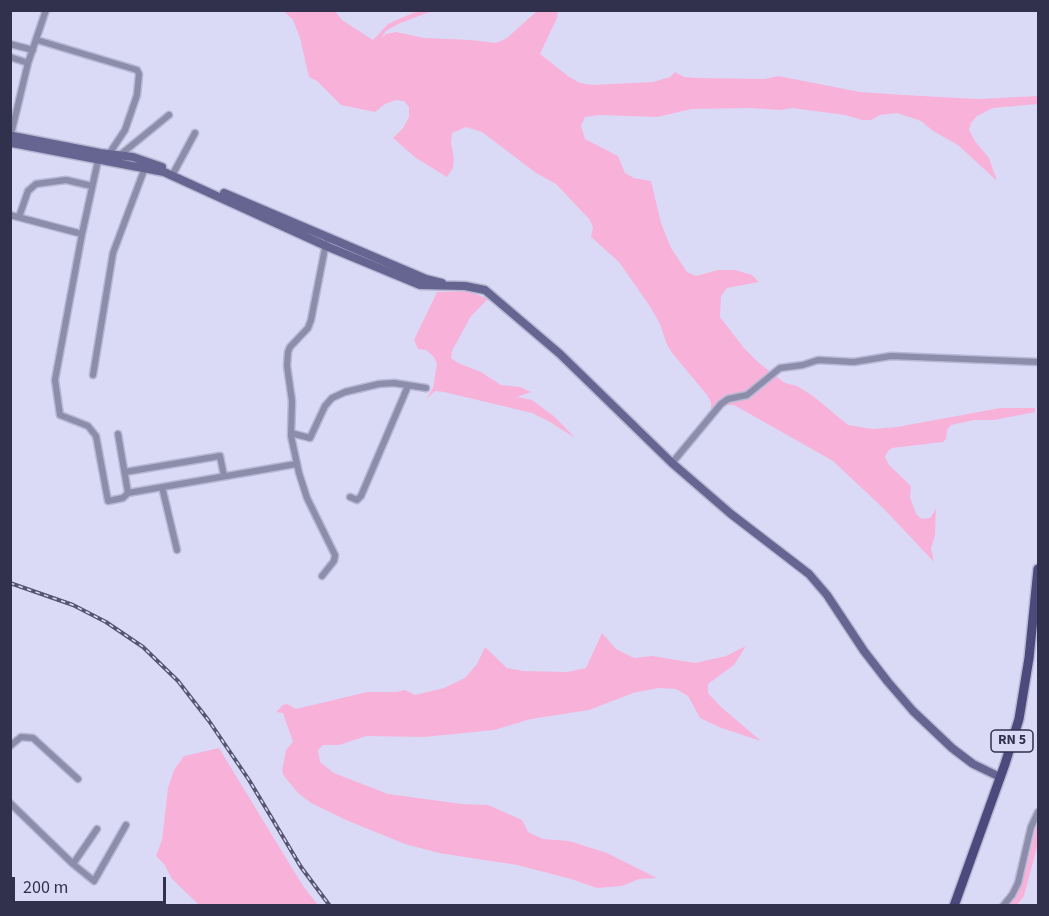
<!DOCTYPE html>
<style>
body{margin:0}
#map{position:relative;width:1049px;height:916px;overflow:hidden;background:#dadaf7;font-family:"Source Sans 3",sans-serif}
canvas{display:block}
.frame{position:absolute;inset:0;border:12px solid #31304d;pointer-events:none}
.scale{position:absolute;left:12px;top:877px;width:154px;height:27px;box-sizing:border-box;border:3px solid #31304d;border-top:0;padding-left:8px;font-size:18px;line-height:21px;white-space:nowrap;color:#31304d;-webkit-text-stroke:4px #dadaf7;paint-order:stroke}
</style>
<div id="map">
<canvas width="1049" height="916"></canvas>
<div class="frame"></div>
<div class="scale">200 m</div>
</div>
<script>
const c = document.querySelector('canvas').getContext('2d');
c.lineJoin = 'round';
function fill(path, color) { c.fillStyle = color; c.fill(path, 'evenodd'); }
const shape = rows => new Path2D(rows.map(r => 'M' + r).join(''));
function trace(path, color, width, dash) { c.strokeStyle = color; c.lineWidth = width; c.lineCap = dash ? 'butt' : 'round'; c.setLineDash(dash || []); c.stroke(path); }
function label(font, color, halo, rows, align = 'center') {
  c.font = font + ' "Source Sans 3",sans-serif'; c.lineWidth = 6; c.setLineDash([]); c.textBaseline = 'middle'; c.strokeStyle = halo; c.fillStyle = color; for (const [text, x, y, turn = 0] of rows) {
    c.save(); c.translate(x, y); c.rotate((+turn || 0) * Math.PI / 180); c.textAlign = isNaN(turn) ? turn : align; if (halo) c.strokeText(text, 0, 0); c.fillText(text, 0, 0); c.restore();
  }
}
const green = shape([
 [286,10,335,11,342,20,373,40,388,24,401,18,418,11,432,11,398,24,386,31,381,39,386,34,396,32,424,38,471,40,496,43,507,38,537,11,558,11,557,18,540,54,568,76,580,83,592,85,653,82,670,77,675,72,684,77,700,78,765,79,778,76,860,92,904,95,978,99,1038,96,1038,104,993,108,977,116,971,123,969,130,975,141,989,158,997,181,958,145,933,131,921,121,897,113,880,115,871,120,862,120,845,115,792,108,780,110,750,108,692,109,657,117,599,115,585,117,581,126,585,139,618,156,625,173,634,178,651,181,661,223,671,248,687,272,696,276,718,270,735,270,752,275,759,282,727,288,721,296,720,317,744,348,759,363,785,383,797,386,813,396,848,425,872,429,897,427,1000,408,1035,408,1035,412,994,420,974,420,951,425,947,430,946,439,943,442,892,448,888,451,885,457,889,465,911,486,910,497,916,514,922,519,930,518,936,509,935,535,931,549,934,562,884,509,833,461,734,405,725,405,711,410,711,402,707,395,673,354,667,345,660,324,651,308,619,262,591,237,593,228,590,220,556,184,536,173,482,132,466,127,452,133,451,143,454,159,453,168,447,177,416,158,393,138,403,128,409,117,409,107,404,101,396,100,385,104,375,112,341,105,317,81,309,77,300,38,293,20,285,12],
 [469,291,488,299,471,316,452,351,451,358,458,363,481,372,501,385,520,387,531,392,517,397,532,400,555,417,575,438,550,422,532,413,444,392,435,391,426,399,433,388,437,364,434,357,426,350,418,349,414,340,437,292],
 [602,633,616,649,634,658,652,656,695,663,726,656,746,646,734,665,708,684,708,693,720,706,761,741,719,727,700,718,688,696,676,689,658,688,633,693,589,710,531,719,494,730,424,737,366,736,339,745,323,745,318,750,320,762,334,773,388,794,462,804,488,805,522,820,528,832,543,839,569,841,607,853,657,878,639,879,622,886,597,888,571,879,517,865,439,853,405,844,346,820,311,803,298,793,284,776,282,771,286,750,293,742,283,713,276,712,283,705,287,704,296,709,367,692,396,692,405,690,415,695,444,688,465,678,477,664,485,647,507,668,523,671,567,672,586,668],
 [219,748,303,886,318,905,199,905,172,879,164,864,156,856,162,840,168,788,174,770,184,756],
 [1038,819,1038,843,1024,896,1017,905,1009,906,1015,898,1023,879]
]);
const street = shape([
 [37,40,137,70,139,74,137,95,125,130,109,154],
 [10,44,33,50],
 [10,57,28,63],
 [11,134,28,63,46,10],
 [120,155,169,115],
 [99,156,82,234,55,380,60,415,88,426,96,436,108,501,123,498,128,493,296,464],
 [174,172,195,133],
 [10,215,82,234],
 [19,217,28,191,36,184,66,180,92,186],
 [93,375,113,253,146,165],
 [291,433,310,438,325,406,332,398,345,392,379,384,394,383,426,388],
 [118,434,128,493],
 [672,463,721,404,728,399,747,395,780,368,803,365,818,360,854,362,891,356,1038,362],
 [125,472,220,456,224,476],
 [162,487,177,550],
 [350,497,357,500,361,496,408,386],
 [322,576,334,561,335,555,307,498,299,473,291,436,292,401,287,366,288,352,290,347,308,328,311,320,326,243],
 [10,746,21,737,33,738,78,779],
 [10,803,73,864,97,829],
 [73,864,94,881,126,825],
 [1003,906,1012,895,1018,883,1031,827,1038,812]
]);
const secondary = shape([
 [13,136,100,153,133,157,162,167],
 [12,143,164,172,326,246,420,285,465,286,485,290,560,354,672,463,731,514,809,574,827,595,864,651,888,682,913,711,952,748,973,764,1000,777],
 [224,193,426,279,442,283]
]);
const primary = shape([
 [954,906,1005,764,1019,719,1029,658,1038,569]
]);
const rail = shape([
 [10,583,73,605,106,622,143,647,178,681,209,721,249,780,301,867,330,906]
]);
const shields = [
 [1012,741,42]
];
const shieldNames = [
 ["RN 5",1012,741]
];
fill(green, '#f8b2d9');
trace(street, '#b8b8d5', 9);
trace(secondary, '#b8b8d5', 11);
trace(primary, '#b8b8d5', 12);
trace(street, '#8c8cab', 6);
trace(secondary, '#666591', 8);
trace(primary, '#4c497d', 9);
trace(rail, '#555471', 4);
trace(rail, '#dadaf7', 1.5, [4.5]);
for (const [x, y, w] of shields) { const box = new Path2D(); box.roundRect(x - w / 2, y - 11, w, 22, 4.5); c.fillStyle = '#dadaf7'; c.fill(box); trace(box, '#31304d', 1.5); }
label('bold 14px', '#31304d', null, shieldNames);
</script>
